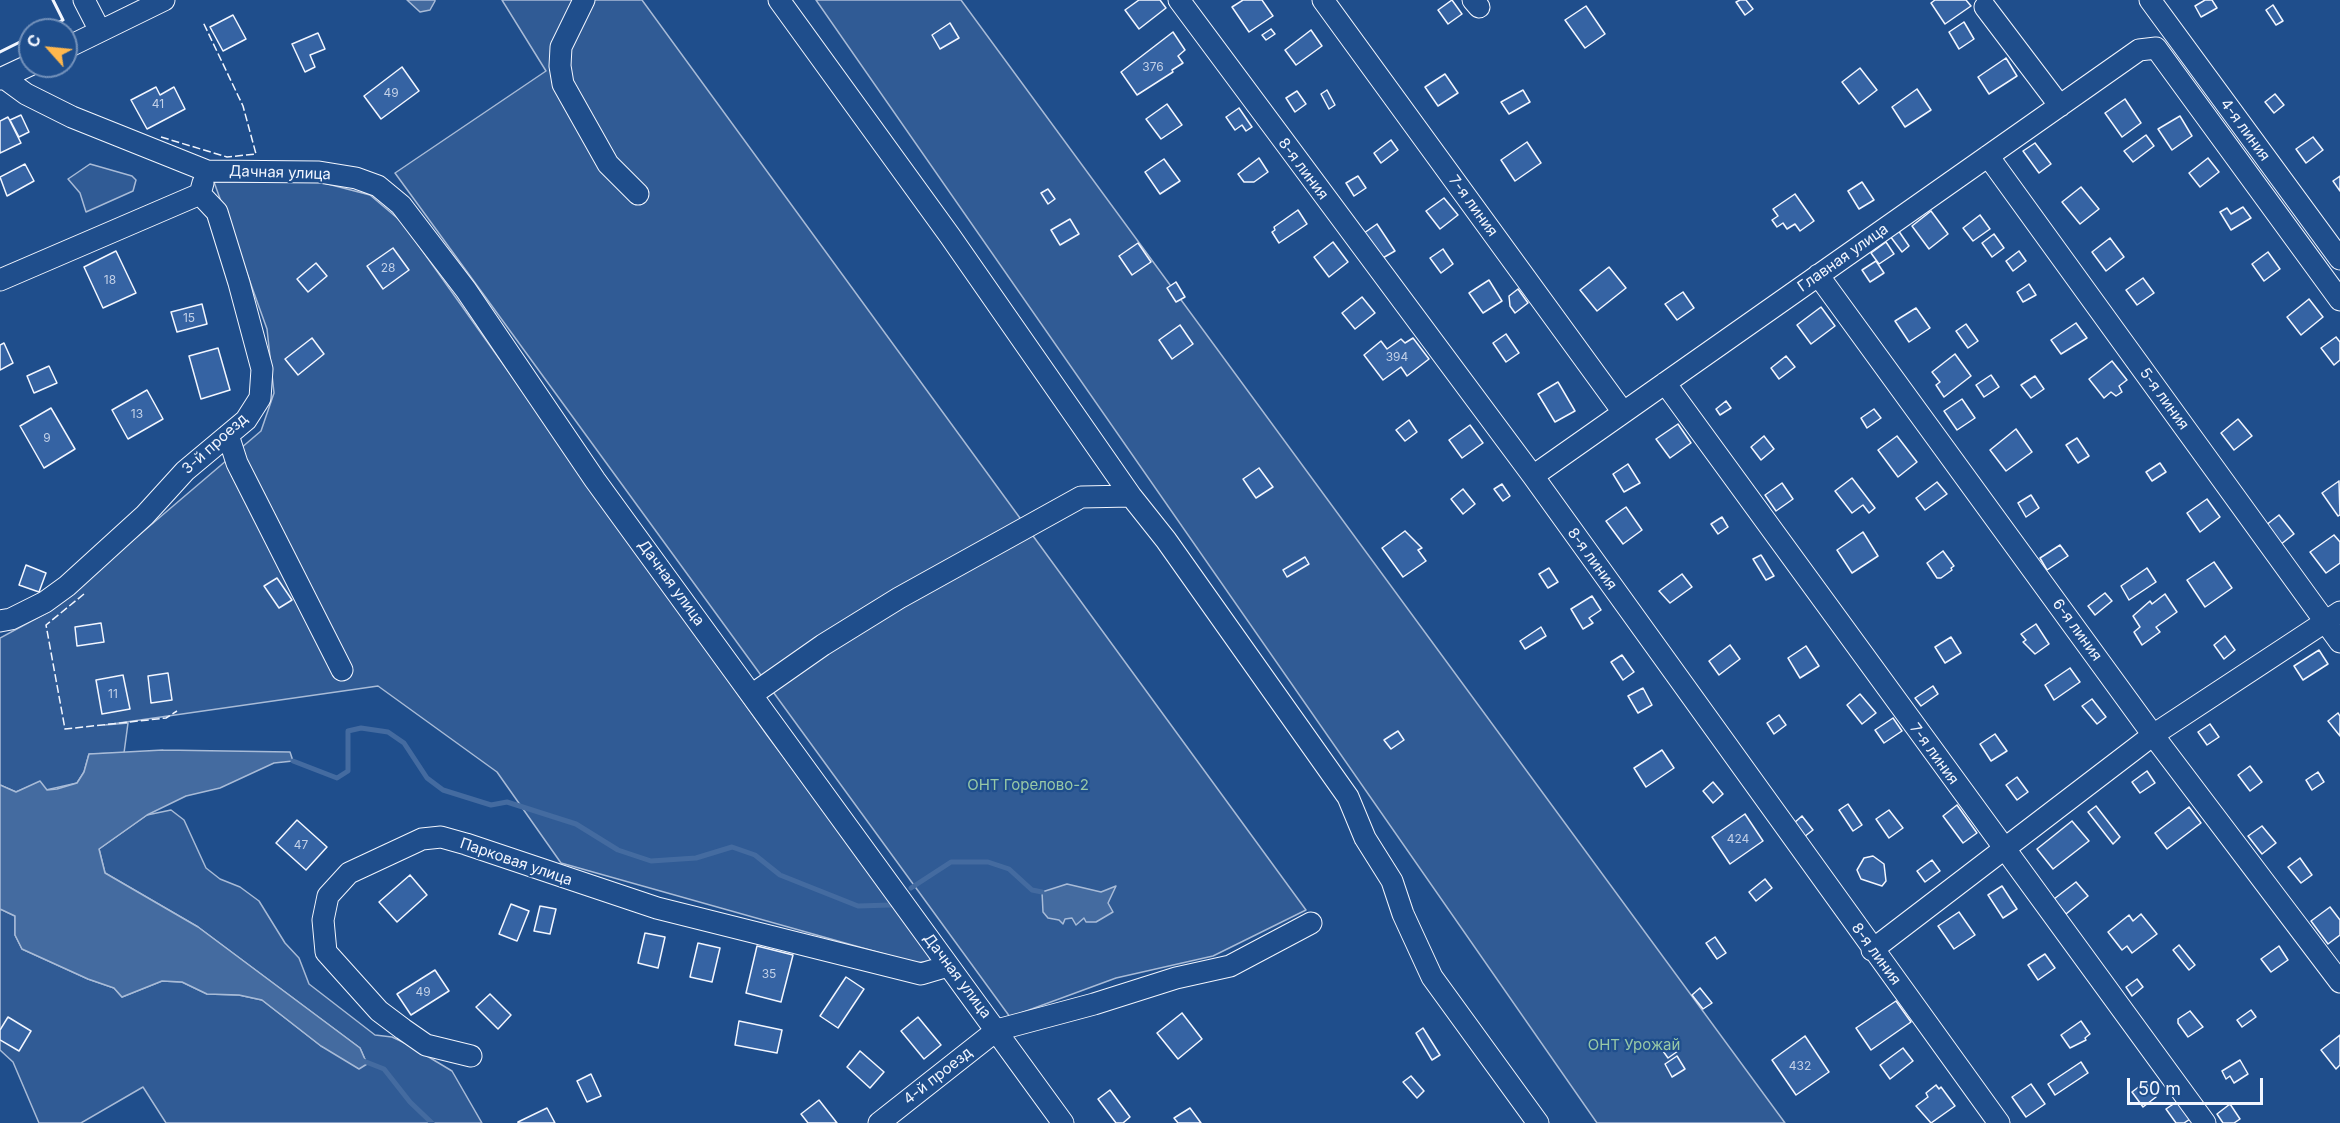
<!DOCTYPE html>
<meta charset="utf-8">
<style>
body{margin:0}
#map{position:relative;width:2340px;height:1123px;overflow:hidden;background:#1f4e8c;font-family:Inter,sans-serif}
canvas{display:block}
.north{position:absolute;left:18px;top:18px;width:60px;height:60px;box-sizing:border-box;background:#1f4e8c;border:2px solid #7391ba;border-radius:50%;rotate:297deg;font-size:16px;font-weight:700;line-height:24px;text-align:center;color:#f2f6ff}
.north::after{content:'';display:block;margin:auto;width:21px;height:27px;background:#ffb74d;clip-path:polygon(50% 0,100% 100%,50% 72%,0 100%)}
.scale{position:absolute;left:2127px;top:1078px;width:136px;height:27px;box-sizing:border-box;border:3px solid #f2f6ff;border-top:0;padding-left:8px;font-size:18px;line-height:21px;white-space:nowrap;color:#f2f6ff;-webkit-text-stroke:4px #1f4e8c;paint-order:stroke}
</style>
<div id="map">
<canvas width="2340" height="1123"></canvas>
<div class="north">С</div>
<div class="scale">50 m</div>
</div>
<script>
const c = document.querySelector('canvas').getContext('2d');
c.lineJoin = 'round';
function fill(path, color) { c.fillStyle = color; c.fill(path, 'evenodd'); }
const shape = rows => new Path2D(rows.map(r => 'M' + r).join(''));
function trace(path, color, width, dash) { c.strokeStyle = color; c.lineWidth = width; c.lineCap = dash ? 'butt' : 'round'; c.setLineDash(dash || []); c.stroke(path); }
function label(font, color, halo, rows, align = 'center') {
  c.font = font + ' Inter,sans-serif'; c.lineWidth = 4.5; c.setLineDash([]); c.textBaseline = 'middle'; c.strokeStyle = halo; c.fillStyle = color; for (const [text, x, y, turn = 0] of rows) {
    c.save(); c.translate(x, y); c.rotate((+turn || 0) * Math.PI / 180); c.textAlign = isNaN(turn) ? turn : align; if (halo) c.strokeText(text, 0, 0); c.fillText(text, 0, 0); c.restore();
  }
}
const green = shape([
 [502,0,642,0,1306,910,1213,956,1116,978,1010,1017,395,173,546,71,502,0],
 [816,0,961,0,1785,1123,1597,1123,816,0],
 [90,164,132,176,136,180,133,191,86,212,80,193,68,179,90,164],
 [214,182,320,182,370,195,402,222,767,735,936,960,916,963,561,863,497,772,378,686,105,725,128,723,124,753,89,754,84,772,77,783,46,790,40,782,16,792,0,785,0,638,50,611,261,431,274,393,267,329,214,182],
 [171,810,184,820,206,868,220,879,240,887,259,901,285,943,299,958,309,984,375,1035,392,1037,407,1044,452,1071,482,1123,166,1123,143,1087,81,1123,39,1123,13,1062,0,1050,0,909,15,916,15,935,22,949,88,979,114,988,122,997,162,981,182,982,207,994,239,995,262,1000,321,1046,367,1064,360,1048,198,927,105,873,99,849,147,815,171,810]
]);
const water = shape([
 [407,0,435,0,435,1,430,10,420,12,407,0],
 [163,750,290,752,293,761,274,763,220,788,186,796,147,815,99,849,105,873,198,927,360,1048,367,1064,359,1069,321,1046,262,1000,239,995,207,994,182,982,162,981,122,997,114,988,88,979,22,949,15,935,15,916,0,909,0,785,16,792,40,781,47,790,57,789,77,783,84,772,89,754,163,750],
 [1067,884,1101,892,1116,886,1108,903,1113,912,1096,922,1086,922,1084,918,1076,925,1072,918,1065,919,1063,924,1059,920,1048,918,1043,912,1042,892,1067,884]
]);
const stream = shape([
 [293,761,337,778,348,771,348,731,361,728,388,732,404,743,427,778,443,790,491,805,507,802,576,824,618,850,651,861,696,858,732,847,755,855,780,875,858,906,891,905],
 [911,888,951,862,988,862,1009,869,1032,890,1042,892],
 [361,1060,384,1069,410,1102,432,1123]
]);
const building = shape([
 [1139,0,1160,0,1166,8,1139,29,1125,10,1139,0],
 [1243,0,1262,0,1273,16,1249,32,1232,7,1243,0],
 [1452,0,1462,14,1448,24,1438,10,1452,0],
 [1740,0,1746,0,1753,9,1745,15,1736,2,1740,0],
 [1935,0,1966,0,1971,6,1945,24,1931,3,1935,0],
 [2205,0,2212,0,2217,8,2201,17,2195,6,2205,0],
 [2273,5,2283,21,2276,25,2266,10,2273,5],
 [1586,6,1605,34,1585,48,1565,20,1586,6],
 [233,15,246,39,223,51,210,27,233,15],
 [1964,22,1974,39,1959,49,1949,32,1964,22],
 [950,23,959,38,940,49,932,35,950,23],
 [1271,29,1275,34,1266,40,1262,35,1271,29],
 [1311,30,1322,46,1296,65,1285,50,1311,30],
 [1173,32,1185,50,1178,56,1183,63,1172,70,1173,72,1137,95,1121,72,1173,32],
 [318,33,325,49,310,55,315,67,305,72,292,44,318,33],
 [2006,58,2017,76,1989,94,1978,77,2006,58],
 [402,67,419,91,381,119,364,96,402,67],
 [1860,68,1877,90,1859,104,1842,82,1860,68],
 [1445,74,1458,93,1438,106,1425,87,1445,74],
 [156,87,160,95,174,87,185,109,147,129,131,100,156,87],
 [1917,89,1931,110,1905,127,1892,107,1917,89],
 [1327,90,1335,105,1329,109,1321,94,1327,90],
 [1523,90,1530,102,1509,114,1501,102,1523,90],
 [1297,91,1306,104,1295,112,1286,98,1297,91],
 [2275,94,2284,105,2274,113,2265,102,2275,94],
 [2125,99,2141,123,2122,137,2105,113,2125,99],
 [1167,104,1182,125,1161,139,1146,119,1167,104],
 [1239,108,1252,127,1246,131,1242,125,1235,130,1226,117,1239,108],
 [21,115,29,132,19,137,10,120,21,115],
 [2180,116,2192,136,2172,150,2158,129,2180,116],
 [8,117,21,143,0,153,0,121,8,117],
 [2146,135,2154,146,2133,162,2124,151,2146,135],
 [2313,137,2323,150,2306,163,2296,149,2313,137],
 [1391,140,1398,150,1381,163,1374,153,1391,140],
 [1527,142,1541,163,1515,181,1501,160,1527,142],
 [2035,143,2051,164,2039,173,2023,151,2035,143],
 [1259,158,1268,172,1254,182,1244,182,1238,174,1259,158],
 [2208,158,2219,172,2200,187,2189,173,2208,158],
 [1164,159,1180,181,1160,194,1145,172,1164,159],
 [25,164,34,181,7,196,0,177,25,164],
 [1358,176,1366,188,1354,196,1346,183,1358,176],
 [2340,176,2340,191,2333,181,2340,176],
 [1862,182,1874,200,1859,209,1848,191,1862,182],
 [2081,187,2099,209,2080,224,2062,202,2081,187],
 [1048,189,1055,199,1048,204,1041,193,1048,189],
 [1795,194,1814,221,1800,231,1795,224,1787,229,1783,223,1777,227,1772,220,1778,216,1773,209,1795,194],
 [1444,198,1458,215,1440,229,1426,211,1444,198],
 [2243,207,2251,218,2231,230,2220,212,2227,208,2231,214,2243,207],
 [1298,210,1307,224,1279,243,1272,232,1275,230,1274,227,1298,210],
 [1931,211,1948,234,1929,249,1912,226,1931,211],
 [1980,215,1990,229,1973,241,1963,228,1980,215],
 [1070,219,1079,234,1060,245,1051,230,1070,219],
 [1377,224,1395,251,1381,259,1364,233,1377,224],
 [1898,230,1909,246,1902,252,1890,236,1898,230],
 [1994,234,2004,248,1992,257,1982,243,1994,234],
 [2110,238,2124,257,2106,271,2092,252,2110,238],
 [1333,242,1348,262,1329,277,1314,257,1333,242],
 [1886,242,1894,254,1879,264,1871,253,1886,242],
 [1138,243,1151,262,1132,275,1119,256,1138,243],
 [393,248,409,270,383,289,367,266,393,248],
 [1443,249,1453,264,1441,273,1430,258,1443,249],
 [116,251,136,293,103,308,84,267,116,251],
 [2019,251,2026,261,2013,271,2006,261,2019,251],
 [2268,252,2280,269,2264,281,2252,264,2268,252],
 [1876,261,1884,273,1870,282,1862,270,1876,261],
 [316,263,327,276,308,292,297,279,316,263],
 [1609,267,1626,288,1597,311,1580,290,1609,267],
 [2143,278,2154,293,2137,305,2126,290,2143,278],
 [1489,280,1502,301,1483,313,1469,293,1489,280],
 [1176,282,1185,297,1176,302,1167,288,1176,282],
 [2029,284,2036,295,2023,302,2017,292,2029,284],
 [1518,289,1528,303,1515,313,1510,306,1509,296,1518,289],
 [1683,292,1694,308,1677,320,1665,304,1683,292],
 [1362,297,1375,313,1355,329,1342,313,1362,297],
 [2309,299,2323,317,2301,335,2287,317,2309,299],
 [202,304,207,324,177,332,171,312,202,304],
 [1821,307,1835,326,1811,344,1797,325,1821,307],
 [1916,308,1930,328,1909,342,1895,321,1916,308],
 [2076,323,2087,338,2061,354,2051,340,2076,323],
 [1966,324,1978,341,1968,348,1956,331,1966,324],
 [1180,325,1193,344,1172,359,1159,340,1180,325],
 [1506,334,1519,353,1506,362,1493,343,1506,334],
 [2336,337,2340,342,2340,360,2334,365,2321,348,2336,337],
 [312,338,324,354,298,375,285,359,312,338],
 [1413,338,1429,359,1407,376,1401,367,1383,380,1364,355,1381,341,1387,349,1401,339,1405,343,1413,338],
 [4,343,13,363,0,370,0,345,4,343],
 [218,348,230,390,201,399,189,356,218,348],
 [1955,354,1971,376,1944,397,1936,385,1940,382,1932,372,1955,354],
 [1786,356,1795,367,1779,379,1771,368,1786,356],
 [2112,361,2127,380,2119,386,2122,392,2116,396,2111,392,2104,398,2089,379,2112,361],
 [49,366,57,383,34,393,27,376,49,366],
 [1991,375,1999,387,1984,397,1976,385,1991,375],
 [2035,376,2044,389,2031,398,2021,385,2035,376],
 [1558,382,1575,411,1555,422,1538,394,1558,382],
 [147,390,163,419,128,439,112,410,147,390],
 [1962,399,1975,418,1957,430,1944,411,1962,399],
 [1726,401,1731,408,1720,415,1716,409,1726,401],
 [51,408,75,449,44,468,20,426,51,408],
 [1874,409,1881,418,1867,428,1861,418,1874,409],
 [2238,419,2252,436,2234,450,2221,433,2238,419],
 [1409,420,1417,432,1405,441,1396,430,1409,420],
 [1678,424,1691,443,1670,458,1656,439,1678,424],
 [1470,425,1483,443,1462,458,1449,440,1470,425],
 [2016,429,2032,452,2006,471,1990,450,2016,429],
 [1764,436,1774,449,1761,460,1751,447,1764,436],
 [1897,436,1917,462,1898,477,1878,450,1897,436],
 [2077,438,2089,456,2078,463,2066,445,2077,438],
 [2160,463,2166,472,2152,481,2146,472,2160,463],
 [1628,464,1640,483,1624,492,1613,474,1628,464],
 [1259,468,1273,487,1256,498,1243,479,1259,468],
 [1852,478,1875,508,1869,513,1863,505,1852,513,1835,491,1852,478],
 [2339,481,2340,515,2338,516,2322,493,2339,481],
 [1937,482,1947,494,1925,510,1916,498,1937,482],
 [1782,483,1793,499,1776,511,1765,495,1782,483],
 [1502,484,1510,496,1503,501,1494,489,1502,484],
 [1463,489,1475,504,1463,514,1451,499,1463,489],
 [2031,495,2039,508,2026,517,2018,503,2031,495],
 [2207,499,2220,517,2200,532,2187,513,2207,499],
 [1626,507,1642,530,1623,544,1606,521,1626,507],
 [2279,515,2294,534,2276,548,2261,529,2279,515],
 [1722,517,1728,527,1718,534,1711,524,1722,517],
 [1405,531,1422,548,1418,550,1426,561,1403,577,1382,548,1405,531],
 [1863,532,1878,556,1852,573,1837,550,1863,532],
 [2334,535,2340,542,2340,563,2326,573,2310,552,2334,535],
 [2060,545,2068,556,2047,570,2040,558,2060,545],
 [1943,551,1954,566,1951,568,1952,570,1941,578,1937,578,1927,563,1943,551],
 [1761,555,1774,576,1766,580,1753,559,1761,555],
 [1305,557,1309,564,1287,577,1283,570,1305,557],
 [2214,562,2232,588,2205,607,2187,580,2214,562],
 [26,565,46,573,39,592,19,585,26,565],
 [1549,568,1558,582,1548,588,1539,574,1549,568],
 [2147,568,2156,582,2129,600,2121,586,2147,568],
 [1682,574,1692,587,1670,603,1659,591,1682,574],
 [277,578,292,600,279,608,264,586,277,578],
 [2105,593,2112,601,2095,615,2088,606,2105,593],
 [2165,594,2177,612,2156,627,2160,632,2142,645,2134,632,2140,627,2133,616,2150,601,2152,604,2165,594],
 [1592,596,1601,610,1589,618,1593,623,1583,629,1571,609,1592,596],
 [101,623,104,642,77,646,75,627,101,623],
 [2036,624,2049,644,2035,654,2023,642,2026,640,2021,634,2036,624],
 [1541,627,1546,636,1525,649,1520,641,1541,627],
 [2225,636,2235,650,2224,659,2214,645,2225,636],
 [1951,637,1961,653,1945,663,1935,647,1951,637],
 [1730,645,1740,659,1719,675,1709,661,1730,645],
 [1806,646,1819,666,1800,678,1788,658,1806,646],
 [2319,650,2328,664,2303,680,2294,666,2319,650],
 [1622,655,1634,672,1623,680,1611,662,1622,655],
 [2070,668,2080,682,2054,700,2045,685,2070,668],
 [168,673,172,700,151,703,148,676,168,673],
 [123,675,130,709,102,714,96,680,123,675],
 [1933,686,1938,694,1921,706,1915,698,1933,686],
 [1643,688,1652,705,1638,713,1628,696,1643,688],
 [1860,694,1876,713,1862,724,1847,705,1860,694],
 [2092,699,2106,717,2097,724,2082,706,2092,699],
 [2338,713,2340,716,2340,736,2328,721,2338,713],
 [1779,715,1786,725,1774,734,1767,723,1779,715],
 [1893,718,1902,731,1884,743,1875,730,1893,718],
 [2210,724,2219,737,2207,745,2198,732,2210,724],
 [1398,731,1404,740,1391,749,1384,740,1398,731],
 [1995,734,2007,751,1991,761,1980,744,1995,734],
 [1662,750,1674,768,1646,787,1634,768,1662,750],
 [2250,766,2262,782,2250,791,2238,775,2250,766],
 [2147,771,2155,783,2140,793,2132,782,2147,771],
 [2318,772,2324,782,2312,790,2306,780,2318,772],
 [2017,777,2028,792,2017,800,2006,785,2017,777],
 [1713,782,1723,794,1713,803,1703,791,1713,782],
 [1848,804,1862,825,1853,831,1839,810,1848,804],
 [1957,805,1977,833,1963,843,1943,816,1957,805],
 [2096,806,2120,837,2113,844,2088,812,2096,806],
 [2189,807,2201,823,2167,849,2155,833,2189,807],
 [1889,810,1903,828,1889,838,1876,819,1889,810],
 [1745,814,1763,841,1730,864,1712,837,1745,814],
 [1802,816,1813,830,1804,837,1794,823,1802,816],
 [297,820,327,847,306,870,276,843,297,820],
 [2072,821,2089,841,2053,869,2037,849,2072,821],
 [2262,826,2276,843,2262,854,2248,836,2262,826],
 [1873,856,1884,864,1886,881,1882,886,1861,879,1857,870,1864,858,1873,856],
 [2300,858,2312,875,2301,883,2288,867,2300,858],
 [1932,860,1940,871,1925,882,1917,871,1932,860],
 [410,875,427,895,397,922,379,902,410,875],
 [1765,879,1772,888,1756,901,1749,892,1765,879],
 [2076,882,2088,896,2066,914,2054,899,2076,882],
 [2002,886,2017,909,2003,918,1988,895,2002,886],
 [511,904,529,911,517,941,499,934,511,904],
 [540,906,556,909,550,934,534,931,540,906],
 [2330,907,2340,920,2340,935,2328,944,2311,921,2330,907],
 [1959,912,1975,935,1954,949,1938,926,1959,912],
 [2141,914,2157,934,2132,953,2127,946,2122,950,2108,932,2129,915,2133,921,2141,914],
 [645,933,665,937,658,968,638,963,645,933],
 [1715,937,1726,953,1717,959,1706,943,1715,937],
 [698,943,720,948,712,982,690,977,698,943],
 [2179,945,2195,965,2189,970,2173,950,2179,945],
 [757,946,793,955,781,1002,746,993,757,946],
 [2279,946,2288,960,2271,972,2261,959,2279,946],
 [2045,954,2055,968,2038,980,2028,965,2045,954],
 [435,970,449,991,411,1015,397,994,435,970],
 [846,977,864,989,838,1028,820,1016,846,977],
 [2137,979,2143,987,2132,996,2126,987,2137,979],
 [1700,988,1712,1003,1703,1009,1692,995,1700,988],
 [490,994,511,1015,498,1029,476,1007,490,994],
 [1896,1001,1911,1022,1871,1050,1856,1028,1896,1001],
 [2251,1010,2256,1017,2242,1027,2237,1020,2251,1010],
 [2190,1011,2203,1027,2188,1037,2178,1023,2178,1019,2190,1011],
 [1182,1013,1202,1039,1178,1059,1157,1033,1182,1013],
 [8,1017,31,1031,19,1051,0,1040,0,1030,8,1017],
 [918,1017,941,1045,924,1059,901,1031,918,1017],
 [739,1021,782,1030,777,1053,735,1045,739,1021],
 [2081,1021,2090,1034,2085,1038,2086,1040,2070,1048,2061,1035,2081,1021],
 [1423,1028,1440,1055,1432,1060,1416,1033,1423,1028],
 [2340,1035,2340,1065,2336,1069,2321,1050,2340,1035],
 [1805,1036,1829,1072,1796,1095,1772,1060,1805,1036],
 [1674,1044,1678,1051,1668,1058,1663,1051,1674,1044],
 [1903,1048,1913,1061,1890,1079,1880,1065,1903,1048],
 [860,1051,884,1072,870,1088,847,1067,860,1051],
 [1677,1056,1685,1069,1672,1077,1665,1064,1677,1056],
 [2240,1060,2248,1074,2234,1083,2230,1076,2226,1079,2222,1071,2240,1060],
 [2081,1062,2088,1073,2055,1095,2048,1084,2081,1062],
 [591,1074,601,1096,587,1102,577,1081,591,1074],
 [1411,1076,1424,1091,1417,1098,1403,1082,1411,1076],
 [2145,1082,2156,1097,2143,1107,2132,1092,2145,1082],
 [2031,1084,2045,1104,2026,1117,2012,1097,2031,1084],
 [1936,1085,1939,1089,1941,1087,1955,1106,1931,1123,1916,1106,1928,1097,1926,1093,1936,1085],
 [1110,1090,1130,1117,1123,1123,1116,1123,1098,1099,1110,1090],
 [819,1100,837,1123,808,1123,801,1114,819,1100],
 [2178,1101,2190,1119,2184,1123,2176,1123,2166,1109,2178,1101],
 [2230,1104,2240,1119,2234,1123,2223,1123,2217,1114,2230,1104],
 [547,1108,555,1123,518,1123,518,1122,547,1108],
 [1190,1108,1201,1123,1178,1123,1174,1118,1190,1108]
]);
const minor = shape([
 [84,0,100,31],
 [584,0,561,47,560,66,563,84,608,164,638,194],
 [779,0,950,236,1131,496,1166,540,1348,797,1365,838,1392,881,1403,914,1432,977,1538,1123],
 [1179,0,1533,476,1999,1123],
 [1323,0,1623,412],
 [1473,0,1479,7],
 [2150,0,2340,259],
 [1985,7,2060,106],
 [66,48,164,0],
 [4,78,26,94,72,117,207,171,319,172,356,178,378,186,401,205,466,290,595,480,1063,1123],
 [0,79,30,65],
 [1988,156,2340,642],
 [1818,275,2153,735,2340,982],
 [0,280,200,194,203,183],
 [1665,383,2205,1123],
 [228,435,237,463,342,670],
 [1533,476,2139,50,2156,48,2340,300],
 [0,621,11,619,45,602,67,586,145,515,185,471,246,420,260,398,262,369,239,283,217,212,200,194],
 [753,694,823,645,899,598,1081,497,1131,496],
 [1872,950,2153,735,2340,612],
 [471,1056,426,1045,403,1029,379,1011,326,952,323,920,328,896,349,873,422,839,441,837,466,844,657,908,921,974,948,966],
 [879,1123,997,1030,1094,1004,1176,978,1230,966,1311,923]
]);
const fence = shape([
 [161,137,227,157,256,154,243,106,203,22],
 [84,594,46,625,65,729,166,718,177,711]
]);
const wall = shape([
 [43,30,63,20,53,0],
 [0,52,30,37]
]);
const numberNames = [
 ["376",1153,67],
 ["49",391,93],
 ["41",158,104],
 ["28",388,268],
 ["18",110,280],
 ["15",189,318],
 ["394",1397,357],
 ["13",137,414],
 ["9",47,438],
 ["11",113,694],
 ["424",1738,839],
 ["47",301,845],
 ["35",769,974],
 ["49",423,992],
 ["432",1800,1066]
];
const streetNames = [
 ["4-я линия",2245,130,54],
 ["8-я линия",1303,169,53],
 ["Дачная улица",280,173,2],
 ["7-я линия",1473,206,54],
 ["Главная улица",1843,258,-35],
 ["5-я линия",2164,399,54],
 ["3-й проезд",215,444,-42],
 ["8-я линия",1592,559,54],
 ["Дачная улица",671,583,54],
 ["6-я линия",2077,630,54],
 ["7-я линия",1934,754,54],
 ["Парковая улица",516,862,19],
 ["8-я линия",1876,954,54],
 ["Дачная улица",957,976,53],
 ["4-й проезд",938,1076,-38]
];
const parkNames = [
 ["ОНТ Горелово-2",1028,785],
 ["ОНТ Урожай",1634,1045]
];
fill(green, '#305b95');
trace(green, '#a8bbd7', 1.5);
fill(water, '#446ba0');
trace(water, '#a8bbd7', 1.5);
trace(stream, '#446ba0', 5);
fill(building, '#3563a3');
trace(building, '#f2f6ff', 1.5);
trace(minor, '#f2f6ff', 23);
trace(minor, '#1f4e8c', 21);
trace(fence, '#f2f6ff', 1.5, [8, 3]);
trace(wall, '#f2f6ff', 3);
label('12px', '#c3d1e8', null, numberNames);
label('15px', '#f2f6ff', '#1f4e8c', streetNames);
label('15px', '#97c8a6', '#1f4e8c', parkNames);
</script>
